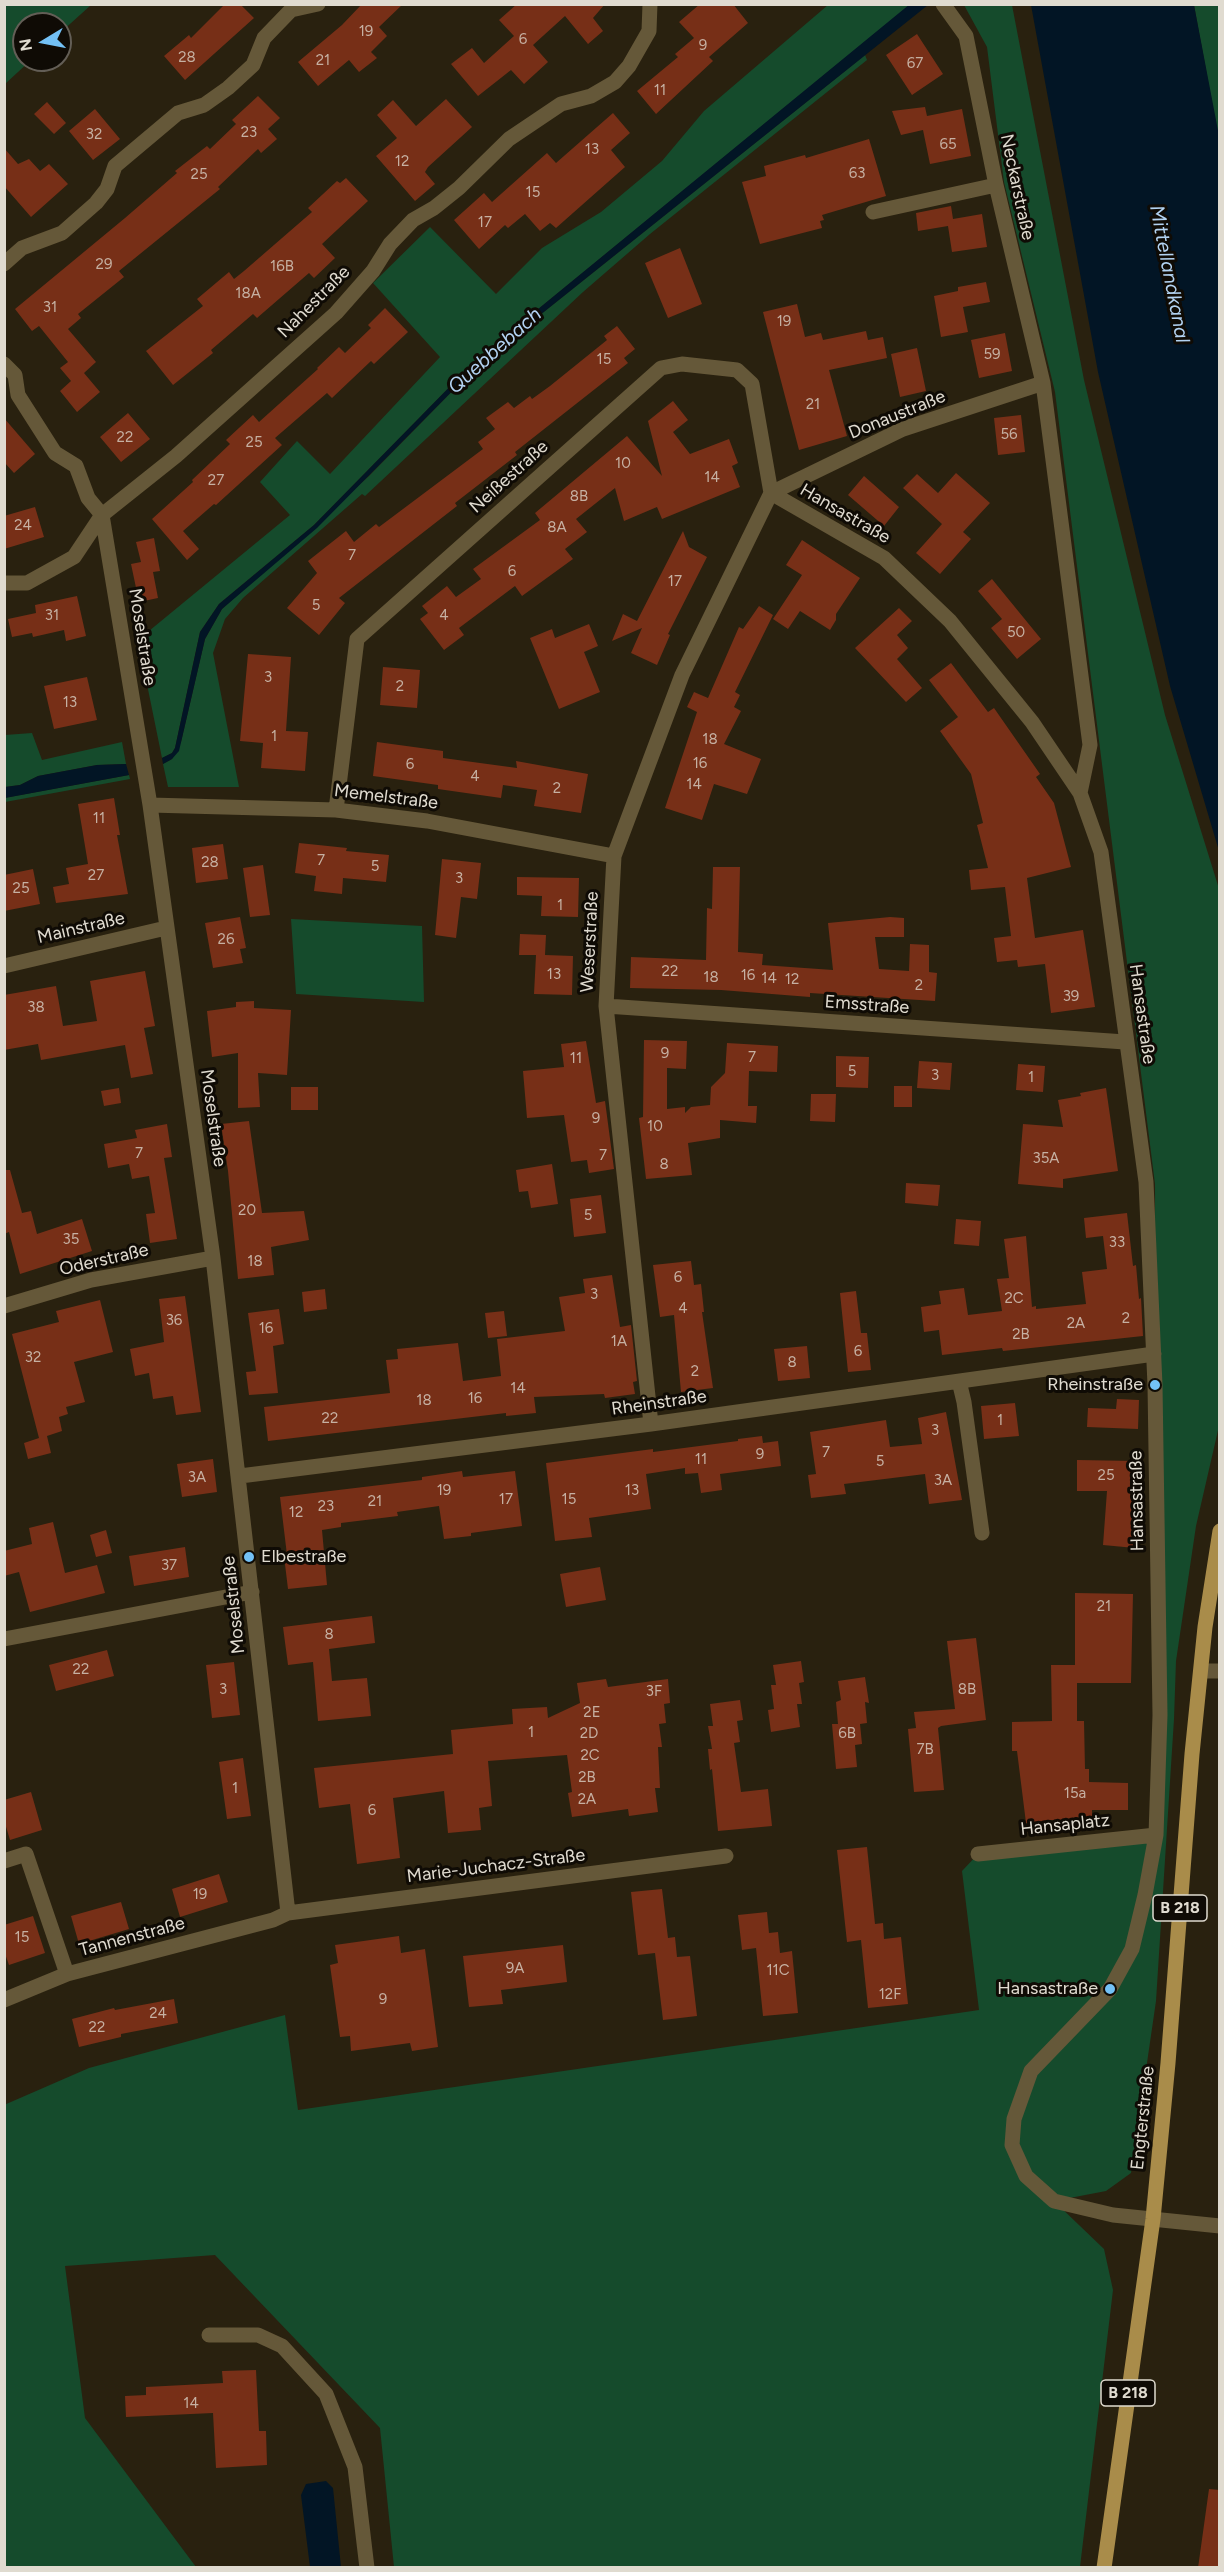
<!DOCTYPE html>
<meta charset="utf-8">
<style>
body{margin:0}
#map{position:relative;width:1224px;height:2572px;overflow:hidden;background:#29210f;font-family:Figtree,sans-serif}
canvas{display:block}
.frame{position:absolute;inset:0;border:6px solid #e0dbd0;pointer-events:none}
.north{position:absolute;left:12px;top:12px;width:60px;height:60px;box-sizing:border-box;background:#0f0b05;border:2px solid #635e56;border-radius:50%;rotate:260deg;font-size:16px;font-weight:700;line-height:24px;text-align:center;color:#e0dbd0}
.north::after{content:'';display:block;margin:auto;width:21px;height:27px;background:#73c1f6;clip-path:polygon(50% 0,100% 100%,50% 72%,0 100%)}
</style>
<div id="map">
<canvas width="1224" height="2572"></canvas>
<div class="frame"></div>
<div class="north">N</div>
</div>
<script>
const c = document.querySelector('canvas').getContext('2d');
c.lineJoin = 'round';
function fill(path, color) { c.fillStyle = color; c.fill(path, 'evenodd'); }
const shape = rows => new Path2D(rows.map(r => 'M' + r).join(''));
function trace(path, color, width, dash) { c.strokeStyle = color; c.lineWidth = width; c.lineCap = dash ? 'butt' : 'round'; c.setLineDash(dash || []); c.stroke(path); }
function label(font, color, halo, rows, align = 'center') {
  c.font = font + ' Figtree,sans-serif'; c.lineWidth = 6; c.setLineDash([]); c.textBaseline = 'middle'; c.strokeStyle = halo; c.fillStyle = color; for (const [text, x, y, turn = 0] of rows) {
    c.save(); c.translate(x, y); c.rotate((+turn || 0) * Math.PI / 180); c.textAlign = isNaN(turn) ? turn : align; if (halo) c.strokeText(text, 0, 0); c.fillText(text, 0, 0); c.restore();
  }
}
const green = shape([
 [5,4,91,4,91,5,60,33,60,24,24,24,24,60,31,60,5,84],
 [828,5,910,5,476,360,314,525,219,604,200,632,175,748,172,753,162,758,138,640,290,515,260,482,297,441,330,474,440,357,373,283,430,227,496,294,542,248,601,212,662,161,704,111],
 [964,5,1012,5,1084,380,1165,715,1220,892,1219,1426,1196,1526,1176,1661,1174,1719,1156,2001,1131,2173,1106,2191,1054,2201,1104,2249,1113,2290,1080,2567,394,2567,380,2428,215,2255,65,2266,85,2418,196,2567,5,2567,4,2105,89,2068,285,2015,298,2110,979,2010,962,1871,978,1854,1156,1835,1155,1184,1055,392,1004,182,987,47],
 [1194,5,1219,5,1219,141],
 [865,55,867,60,650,234,583,292,365,496,362,494,243,598,225,619,213,653,239,787,168,787,163,764,172,759,181,742,205,639,222,609,369,476,480,363],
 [32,733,42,760,122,742,126,764,97,765,38,776,20,785,5,787,5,735],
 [129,775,130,779,5,802,4,798],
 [291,919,422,926,424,1002,296,994]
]);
const water = shape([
 [910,4,928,5,480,363,317,528,222,609,205,639,179,751,172,759,163,764,162,758,172,753,175,748,200,632,219,604,314,525,476,360],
 [1031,5,1194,5,1220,141,1219,851,1170,686,1098,372],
 [126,764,129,775,5,798,5,787,20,785,38,776,97,765],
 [326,2481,333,2488,341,2567,310,2567,301,2495,306,2484]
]);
const building = shape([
 [225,4,240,4,254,18,185,80,164,56,189,35,191,38],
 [362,4,403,4,379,27,387,36,371,52,377,58,359,72,349,60,318,86,298,62,342,25],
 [517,4,605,4,593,18,603,31,588,44,565,16,533,45,548,62,524,84,511,70,478,96,451,64,472,48,484,63,514,36,499,20],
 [700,4,733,4,748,23,709,57,713,61,656,114,637,91,678,57,675,54,694,38,679,22],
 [917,34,943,74,912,95,886,55],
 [258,96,280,118,268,129,277,139,261,153,258,149,218,187,220,189,119,271,124,277,78,314,81,318,68,329,96,362,84,373,100,392,77,412,60,391,71,381,60,368,68,362,39,326,32,331,15,309,125,218,177,173,175,171,207,146,210,149,236,124,232,120],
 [446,99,472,127,428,167,425,172,435,184,415,201,376,156,397,138,377,115,393,100,416,126],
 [47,102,66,123,54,134,34,114],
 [925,107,927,116,962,109,971,156,930,164,923,130,901,135,892,111],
 [95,109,120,139,93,160,69,131],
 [613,113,630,133,611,150,625,167,556,228,550,223,540,231,525,214,508,228,505,225,479,249,454,220,484,193,492,202,547,153,556,163],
 [869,139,886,196,822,215,824,220,820,221,822,228,760,244,742,182,766,176,764,166,805,155,806,158],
 [4,148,18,164,29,159,40,171,49,164,68,184,31,217,4,186],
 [346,178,368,201,322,244,335,258,314,278,309,273,257,318,253,314,211,350,213,353,173,385,146,351,203,306,197,299,229,272,234,279,244,271,312,212,308,208,337,181,340,183],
 [951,206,953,219,982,214,987,247,952,252,948,226,918,231,916,213],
 [680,248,702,304,668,318,645,263],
 [986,282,990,302,963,307,968,332,941,337,934,296,958,291,958,287],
 [797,304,805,337,821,333,823,340,866,331,868,340,883,337,887,358,829,370,847,436,799,450,763,312],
 [385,308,408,332,374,364,371,361,332,398,327,393,275,438,282,445,216,505,214,504,183,531,199,549,187,560,152,519,193,482,192,480,230,444,226,440,253,415,259,422,318,369,317,368,339,347,345,353,371,328,368,325],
 [617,326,635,349,624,358,628,363,515,452,517,455,455,503,457,506,339,598,345,603,319,635,287,608,317,573,308,561,346,531,354,542,376,524,379,527,483,449,478,442,495,429,486,418,508,402,514,408,530,396,532,399,550,386,607,340,604,336],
 [1005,333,1012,371,979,378,971,340],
 [917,348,926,391,900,397,891,354],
 [673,401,688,420,673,432,690,454,729,439,738,463,732,466,740,487,662,519,657,507,624,521,615,488,576,519,587,532,565,549,573,559,522,596,515,586,459,628,464,635,444,650,420,619,428,613,422,606,447,586,456,597,481,579,473,569,540,520,535,513,627,436,662,476,648,421],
 [128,413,150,439,121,462,100,437],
 [1021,415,1025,452,998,455,994,418],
 [4,418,35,454,14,473,4,462],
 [956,473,990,503,963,532,971,539,940,574,916,553,942,524,903,488,917,474,938,493],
 [864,476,899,507,884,526,848,495],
 [35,507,44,537,4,549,4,516],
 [683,531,689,547,707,557,668,634,670,635,657,665,631,653,642,628,612,641,623,614,637,621],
 [154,538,160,571,153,572,158,598,139,602,131,564,141,562,136,542],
 [802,540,860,578,836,614,836,620,830,630,800,611,788,629,773,619,802,575,786,565],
 [992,579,1041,639,1017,659,991,628,1002,619,978,591],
 [77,596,86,636,66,641,64,630,33,637,32,633,12,637,8,619,36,613,35,605],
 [759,606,773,615,735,692,740,695,734,707,741,711,724,744,761,759,747,794,714,784,702,820,665,808,697,712,687,707,694,692,708,698,739,627,743,629],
 [899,608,912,621,897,635,908,648,897,659,922,688,906,702,855,648],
 [589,624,598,646,584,652,600,692,559,709,530,638,552,629,555,638],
 [248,654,291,657,286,731,308,732,305,771,261,768,263,743,240,741],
 [951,663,988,712,994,708,1040,774,1036,777,1054,803,1071,867,1027,878,1035,938,1083,930,1095,1007,1051,1013,1045,964,1018,967,1017,960,997,962,994,938,1011,936,1005,887,971,890,969,870,988,868,977,825,983,823,971,774,940,731,958,717,929,680],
 [383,667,420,670,417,708,380,705],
 [87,677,97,720,54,729,44,686],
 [377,742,443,751,443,758,517,768,516,761,588,774,581,813,534,806,537,790,503,785,501,798,438,789,438,785,373,776],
 [114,798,120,835,117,835,128,894,56,903,53,887,69,884,66,868,88,864,78,804],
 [299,843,347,848,346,851,389,855,386,882,343,878,342,894,314,891,316,876,295,873],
 [223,844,228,879,196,883,192,848],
 [442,859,481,863,477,899,461,897,456,938,435,935],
 [263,865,270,915,250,917,243,868],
 [713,867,740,867,738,952,763,954,762,965,833,970,828,923,890,917,904,918,904,937,875,937,879,969,909,971,910,944,929,945,929,972,937,973,935,1001,810,993,810,997,721,990,630,988,631,957,706,960,707,908,712,909],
 [33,869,40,904,4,911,4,875],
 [517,877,579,878,578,917,541,916,542,896,517,895],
 [240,917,246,948,240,949,243,963,213,968,205,923],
 [520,934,546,935,545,955,573,956,572,995,534,994,536,955,519,955],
 [145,971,155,1026,144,1028,153,1074,131,1078,125,1045,41,1060,38,1044,4,1050,4,995,56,986,63,1026,97,1021,90,981],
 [254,1001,254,1008,291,1010,287,1075,258,1073,260,1107,238,1108,238,1053,212,1057,207,1011,236,1007,236,1002],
 [644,1040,687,1041,686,1069,667,1068,667,1109,685,1107,685,1113,691,1107,710,1105,711,1087,725,1073,727,1043,778,1046,777,1072,749,1071,748,1106,757,1106,756,1123,720,1120,720,1138,688,1143,692,1175,646,1179,639,1118,643,1117],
 [586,1041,596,1103,605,1101,614,1169,589,1173,587,1160,571,1162,564,1115,527,1118,523,1071,564,1067,561,1044],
 [836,1056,869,1057,868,1088,836,1087],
 [919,1061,952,1063,950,1090,917,1088],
 [1018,1064,1045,1066,1043,1092,1016,1090],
 [894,1086,912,1086,912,1107,894,1107],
 [291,1087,318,1087,318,1110,291,1110],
 [119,1088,121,1103,104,1106,101,1091],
 [1106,1088,1118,1171,1063,1179,1063,1188,1018,1184,1023,1124,1063,1127,1058,1100,1081,1096,1080,1093],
 [811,1094,836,1094,835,1122,810,1121],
 [249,1121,262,1213,304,1211,309,1240,271,1247,274,1275,238,1279,228,1171,221,1124],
 [167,1124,172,1157,164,1158,177,1239,150,1243,146,1214,155,1213,149,1176,132,1179,129,1164,108,1168,104,1144,137,1138,135,1130],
 [552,1164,558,1204,531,1208,528,1191,519,1192,516,1170],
 [4,1170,10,1170,22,1213,31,1211,37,1234,82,1219,92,1251,20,1274,9,1232,4,1234],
 [906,1183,940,1185,938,1206,905,1203],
 [601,1195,606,1233,574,1237,570,1199],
 [1127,1213,1133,1266,1136,1265,1139,1299,1141,1298,1143,1336,1003,1351,1002,1348,942,1355,939,1330,924,1332,921,1307,941,1304,939,1291,964,1288,968,1315,1002,1311,997,1279,1009,1278,1004,1239,1026,1236,1032,1307,1036,1306,1036,1309,1086,1304,1082,1272,1107,1269,1103,1236,1086,1238,1084,1218],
 [956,1219,981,1221,979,1246,954,1244],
 [691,1261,694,1285,701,1284,704,1312,702,1312,713,1388,681,1392,674,1315,660,1317,653,1265],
 [612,1275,620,1327,631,1325,637,1381,633,1382,635,1394,605,1398,604,1394,534,1397,536,1413,506,1416,506,1413,268,1441,264,1407,390,1393,386,1360,398,1359,397,1349,458,1343,463,1381,501,1376,497,1339,565,1331,559,1297,585,1293,583,1279],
 [325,1289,327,1309,304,1312,302,1292],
 [856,1291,861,1333,867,1333,871,1370,848,1372,840,1293],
 [185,1296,201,1412,176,1415,173,1396,153,1399,149,1373,135,1376,130,1349,164,1342,159,1299],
 [100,1300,113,1352,74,1362,85,1402,66,1407,68,1414,59,1417,62,1431,47,1436,51,1453,28,1459,24,1443,39,1438,12,1334,59,1322,56,1311],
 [279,1309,284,1344,273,1346,278,1393,249,1395,246,1372,256,1371,248,1313],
 [504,1311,507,1336,488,1338,485,1313],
 [807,1346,810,1378,778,1381,774,1349],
 [1117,1399,1139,1400,1138,1429,1087,1427,1088,1408,1116,1409],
 [1015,1403,1019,1436,984,1439,981,1406],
 [946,1412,962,1500,929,1504,925,1474,844,1484,846,1494,811,1498,808,1475,816,1474,810,1432,886,1420,890,1447,922,1444,918,1418],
 [762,1436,763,1443,778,1441,781,1466,720,1474,722,1490,701,1493,698,1473,685,1474,685,1468,646,1474,651,1509,589,1518,592,1537,555,1541,546,1463,653,1449,653,1452,738,1441,738,1439],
 [213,1459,217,1492,182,1497,177,1464],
 [1077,1460,1136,1461,1135,1519,1138,1519,1135,1548,1103,1545,1107,1491,1077,1491],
 [462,1471,463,1477,515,1471,522,1526,471,1533,471,1536,444,1539,439,1506,397,1512,398,1516,341,1523,341,1527,322,1530,327,1585,288,1589,284,1556,287,1555,280,1497,422,1480,422,1477],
 [53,1522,65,1573,97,1565,105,1593,30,1612,19,1572,4,1576,4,1551,32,1544,29,1528],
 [106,1530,112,1553,96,1557,90,1535],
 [185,1547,189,1577,134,1586,129,1556],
 [600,1567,606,1600,566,1607,560,1574],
 [1075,1593,1133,1594,1131,1683,1077,1683,1077,1721,1084,1721,1085,1769,1089,1769,1089,1782,1128,1783,1128,1810,1092,1810,1092,1820,1051,1820,1026,1823,1017,1751,1012,1751,1012,1722,1052,1721,1051,1665,1075,1665],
 [372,1616,375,1643,329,1649,332,1681,367,1678,371,1716,318,1721,313,1662,288,1665,283,1627],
 [976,1638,986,1720,941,1726,938,1728,944,1790,914,1792,908,1729,916,1728,914,1712,955,1709,947,1641],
 [107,1650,114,1676,56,1691,49,1665],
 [801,1661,804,1682,799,1683,802,1704,797,1704,800,1727,771,1732,768,1710,774,1709,771,1685,776,1685,773,1665],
 [234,1662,240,1715,212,1718,206,1665],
 [865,1677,869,1703,865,1702,867,1723,860,1724,862,1744,855,1745,857,1767,836,1769,832,1724,838,1724,836,1702,841,1700,838,1681],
 [606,1679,608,1687,668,1679,670,1703,664,1704,666,1723,659,1724,662,1747,658,1747,660,1788,655,1788,658,1812,629,1816,628,1809,572,1817,568,1793,572,1792,567,1755,488,1761,492,1806,479,1808,481,1830,448,1833,444,1791,393,1798,400,1858,357,1864,350,1804,319,1808,314,1768,453,1754,451,1730,513,1724,512,1709,547,1707,548,1718,580,1703,577,1683],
 [740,1700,743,1720,737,1721,740,1742,734,1743,741,1792,768,1789,772,1826,718,1831,712,1769,710,1770,708,1749,712,1749,708,1726,713,1726,710,1704],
 [243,1758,251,1816,227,1819,219,1762],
 [31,1792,42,1830,10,1840,4,1820,4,1800],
 [867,1847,875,1924,883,1923,884,1939,901,1937,908,2004,868,2008,861,1940,847,1942,837,1850],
 [219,1874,228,1902,180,1917,172,1889],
 [662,1889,668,1938,675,1937,677,1957,690,1956,697,2016,663,2020,655,1953,638,1955,631,1892],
 [121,1902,129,1929,79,1944,71,1916],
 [767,1912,769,1933,778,1932,780,1953,792,1951,798,2013,763,2016,756,1948,742,1950,738,1915],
 [33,1916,45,1953,9,1965,4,1951,4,1925],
 [399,1936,401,1953,425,1949,438,2047,412,2051,410,2043,351,2051,350,2036,340,2037,330,1965,338,1963,335,1945],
 [563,1945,567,1982,501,1990,503,2004,469,2007,463,1956],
 [174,1999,178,2023,121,2034,121,2037,79,2047,72,2019,114,2008,115,2010],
 [256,2370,259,2431,266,2431,267,2465,216,2468,213,2413,126,2417,125,2396,146,2395,146,2387,223,2383,222,2371],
 [1209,2489,1220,2490,1220,2568,1198,2568]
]);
const minor = shape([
 [943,4,966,36,996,185,1043,383,1090,745,1080,793,1101,852,1146,1182,1155,1385,1160,1715,1156,1835,1145,1895,1132,1949,1110,1989,1031,2071,1014,2119,1012,2145,1026,2176,1054,2201,1113,2215,1220,2226],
 [873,212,996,185],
 [4,264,22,248,62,233,96,203,107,189,115,166,178,113,204,105,228,88,253,65,264,38,291,10,318,4],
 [4,364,15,375,18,395,55,453,76,466,88,498,102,515,150,805,213,1258,288,1913],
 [771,493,884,558,950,621,1032,722,1080,793],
 [771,493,903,429,1043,383],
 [4,583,27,583,74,557,102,515,176,456,336,313,373,271,390,244,413,220,434,208,459,188,509,139,561,104,591,96,615,82,629,66,649,31,650,4],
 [150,805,336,810,427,821,614,856],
 [336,810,357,639,661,368,682,364,737,370,752,384,771,493],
 [4,966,166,928],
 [606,1006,1125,1042],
 [4,1306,91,1280,213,1258],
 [959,1381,964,1402,982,1533],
 [651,1424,606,1006,614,856,682,675,771,493],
 [240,1476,651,1424,1154,1354],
 [4,1639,252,1592],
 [1202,1671,1220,1671],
 [978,1854,1156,1835],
 [4,1861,26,1854,67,1974],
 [4,2000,67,1974,273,1920,288,1913,726,1856],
 [209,2335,258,2335,282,2346,326,2394,355,2467,367,2568]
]);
const major = shape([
 [1104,2568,1153,2219,1168,2063,1192,1754,1205,1627,1220,1531]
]);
const markers = [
 [1155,1385,6,"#73c1f6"],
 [249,1557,6,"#73c1f6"],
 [1110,1989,6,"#73c1f6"]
];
const numberNames = [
 ["19",366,32],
 ["6",523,40],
 ["9",703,46],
 ["28",187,58],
 ["21",323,61],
 ["67",915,64],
 ["11",660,91],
 ["23",249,133],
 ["32",94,135],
 ["65",948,145],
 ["13",592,150],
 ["12",402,162],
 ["63",857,174],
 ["25",199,175],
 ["15",533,193],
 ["17",485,223],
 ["29",104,265],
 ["16B",282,267],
 ["18A",248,294],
 ["31",50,308],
 ["19",784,322],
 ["59",992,355],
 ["15",604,360],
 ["21",813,405],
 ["56",1009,435],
 ["22",125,438],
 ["25",254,443],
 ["10",623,464],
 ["14",712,478],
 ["27",216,481],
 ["8B",579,497],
 ["24",23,526],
 ["8A",557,528],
 ["7",352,556],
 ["6",512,572],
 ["17",675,582],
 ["5",316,606],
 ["31",52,616],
 ["4",444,616],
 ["50",1016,633],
 ["3",268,678],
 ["2",400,687],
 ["13",70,703],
 ["1",274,737],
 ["18",710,740],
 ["16",700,764],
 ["6",410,765],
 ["4",475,777],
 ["14",694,785],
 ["2",557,789],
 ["11",99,819],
 ["7",321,861],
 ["28",210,863],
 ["5",375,867],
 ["27",96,876],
 ["3",459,879],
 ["25",21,889],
 ["1",560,906],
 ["26",226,940],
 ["22",670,972],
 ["13",554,975],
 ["16",748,976],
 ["18",711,978],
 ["14",769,979],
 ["12",792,980],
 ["2",919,986],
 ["39",1071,997],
 ["38",36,1008],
 ["9",665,1054],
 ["7",752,1058],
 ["11",576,1059],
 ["5",852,1072],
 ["3",935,1076],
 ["1",1031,1078],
 ["9",596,1119],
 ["10",655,1127],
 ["7",139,1154],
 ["7",603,1156],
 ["35A",1046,1159],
 ["8",664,1165],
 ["20",247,1211],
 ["5",588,1216],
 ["35",71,1240],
 ["33",1117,1243],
 ["18",255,1262],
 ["6",678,1278],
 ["3",594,1295],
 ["2C",1014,1299],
 ["4",683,1309],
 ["2",1126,1319],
 ["36",174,1321],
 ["2A",1076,1324],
 ["16",266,1329],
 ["2B",1021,1335],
 ["1A",619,1342],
 ["6",858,1352],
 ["32",33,1358],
 ["8",792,1363],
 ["2",695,1372],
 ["14",518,1389],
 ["16",475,1399],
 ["18",424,1401],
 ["22",330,1419],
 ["1",1000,1421],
 ["3",935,1431],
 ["7",826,1453],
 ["9",760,1455],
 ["11",701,1460],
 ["5",880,1462],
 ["25",1106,1476],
 ["3A",197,1478],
 ["3A",943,1481],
 ["19",444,1491],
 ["13",632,1491],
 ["17",506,1500],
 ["15",569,1500],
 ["21",375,1502],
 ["23",326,1507],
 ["12",296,1513],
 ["37",169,1566],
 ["21",1104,1607],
 ["8",329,1635],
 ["22",81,1670],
 ["3",223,1690],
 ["8B",967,1690],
 ["3F",654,1692],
 ["2E",592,1713],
 ["1",531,1733],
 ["2D",589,1734],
 ["6B",847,1734],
 ["7B",925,1750],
 ["2C",590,1756],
 ["2B",587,1778],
 ["1",235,1789],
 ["15a",1075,1794],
 ["2A",587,1800],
 ["6",372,1811],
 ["19",200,1895],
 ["15",22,1938],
 ["9A",515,1969],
 ["11C",778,1971],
 ["12F",890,1995],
 ["9",383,2000],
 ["24",158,2014],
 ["22",97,2028],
 ["14",191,2404]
];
const shields = [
 [1180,1908,54],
 [1128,2393,54]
];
const shieldNames = [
 ["B 218",1180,1908],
 ["B 218",1128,2393]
];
const streetNames = [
 ["Neckarstraße",1017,187,78],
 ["Nahestraße",314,302,-45],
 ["Donaustraße",897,415,-22],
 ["Neißestraße",509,477,-42],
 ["Hansastraße",845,514,30],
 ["Moselstraße",142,637,81],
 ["Memelstraße",386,797,7],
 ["Mainstraße",81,928,-13],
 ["Weserstraße",590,942,-87],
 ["Emsstraße",867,1005,4],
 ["Hansastraße",1142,1014,82],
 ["Moselstraße",213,1118,82],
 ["Oderstraße",104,1260,-13],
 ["Rheinstraße",659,1403,-8],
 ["Hansastraße",1137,1501,-91],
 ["Moselstraße",234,1605,-96],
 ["Hansaplatz",1065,1825,-6],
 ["Marie-Juchacz-Straße",496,1866,-7],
 ["Tannenstraße",132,1937,-15],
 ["Engterstraße",1143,2118,-84]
];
const poiNames = [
 ["Rheinstraße",1143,1385],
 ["Elbestraße",261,1557,"left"],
 ["Hansastraße",1098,1989]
];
const waterNames = [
 ["Mittellandkanal",1169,274,79],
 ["Quebbebach",495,351,-42]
];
fill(green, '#154b2c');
fill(water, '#021525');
fill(building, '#772f17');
trace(minor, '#655839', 15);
trace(major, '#a98c4a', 15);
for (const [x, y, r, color] of markers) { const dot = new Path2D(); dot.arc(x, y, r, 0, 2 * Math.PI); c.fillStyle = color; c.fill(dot); trace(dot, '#0f0b05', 2); }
label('15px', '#c6b0a2', null, numberNames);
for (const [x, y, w] of shields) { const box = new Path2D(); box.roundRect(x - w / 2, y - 13, w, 26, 4.5); c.fillStyle = '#0f0b05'; c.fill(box); trace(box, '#e0dbd0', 1.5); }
label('bold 16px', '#e0dbd0', null, shieldNames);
label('18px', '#e0dbd0', '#0f0b05', streetNames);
label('18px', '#e0dbd0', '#0f0b05', poiNames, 'right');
label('italic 20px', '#b3d3f2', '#0f0b05', waterNames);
</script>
